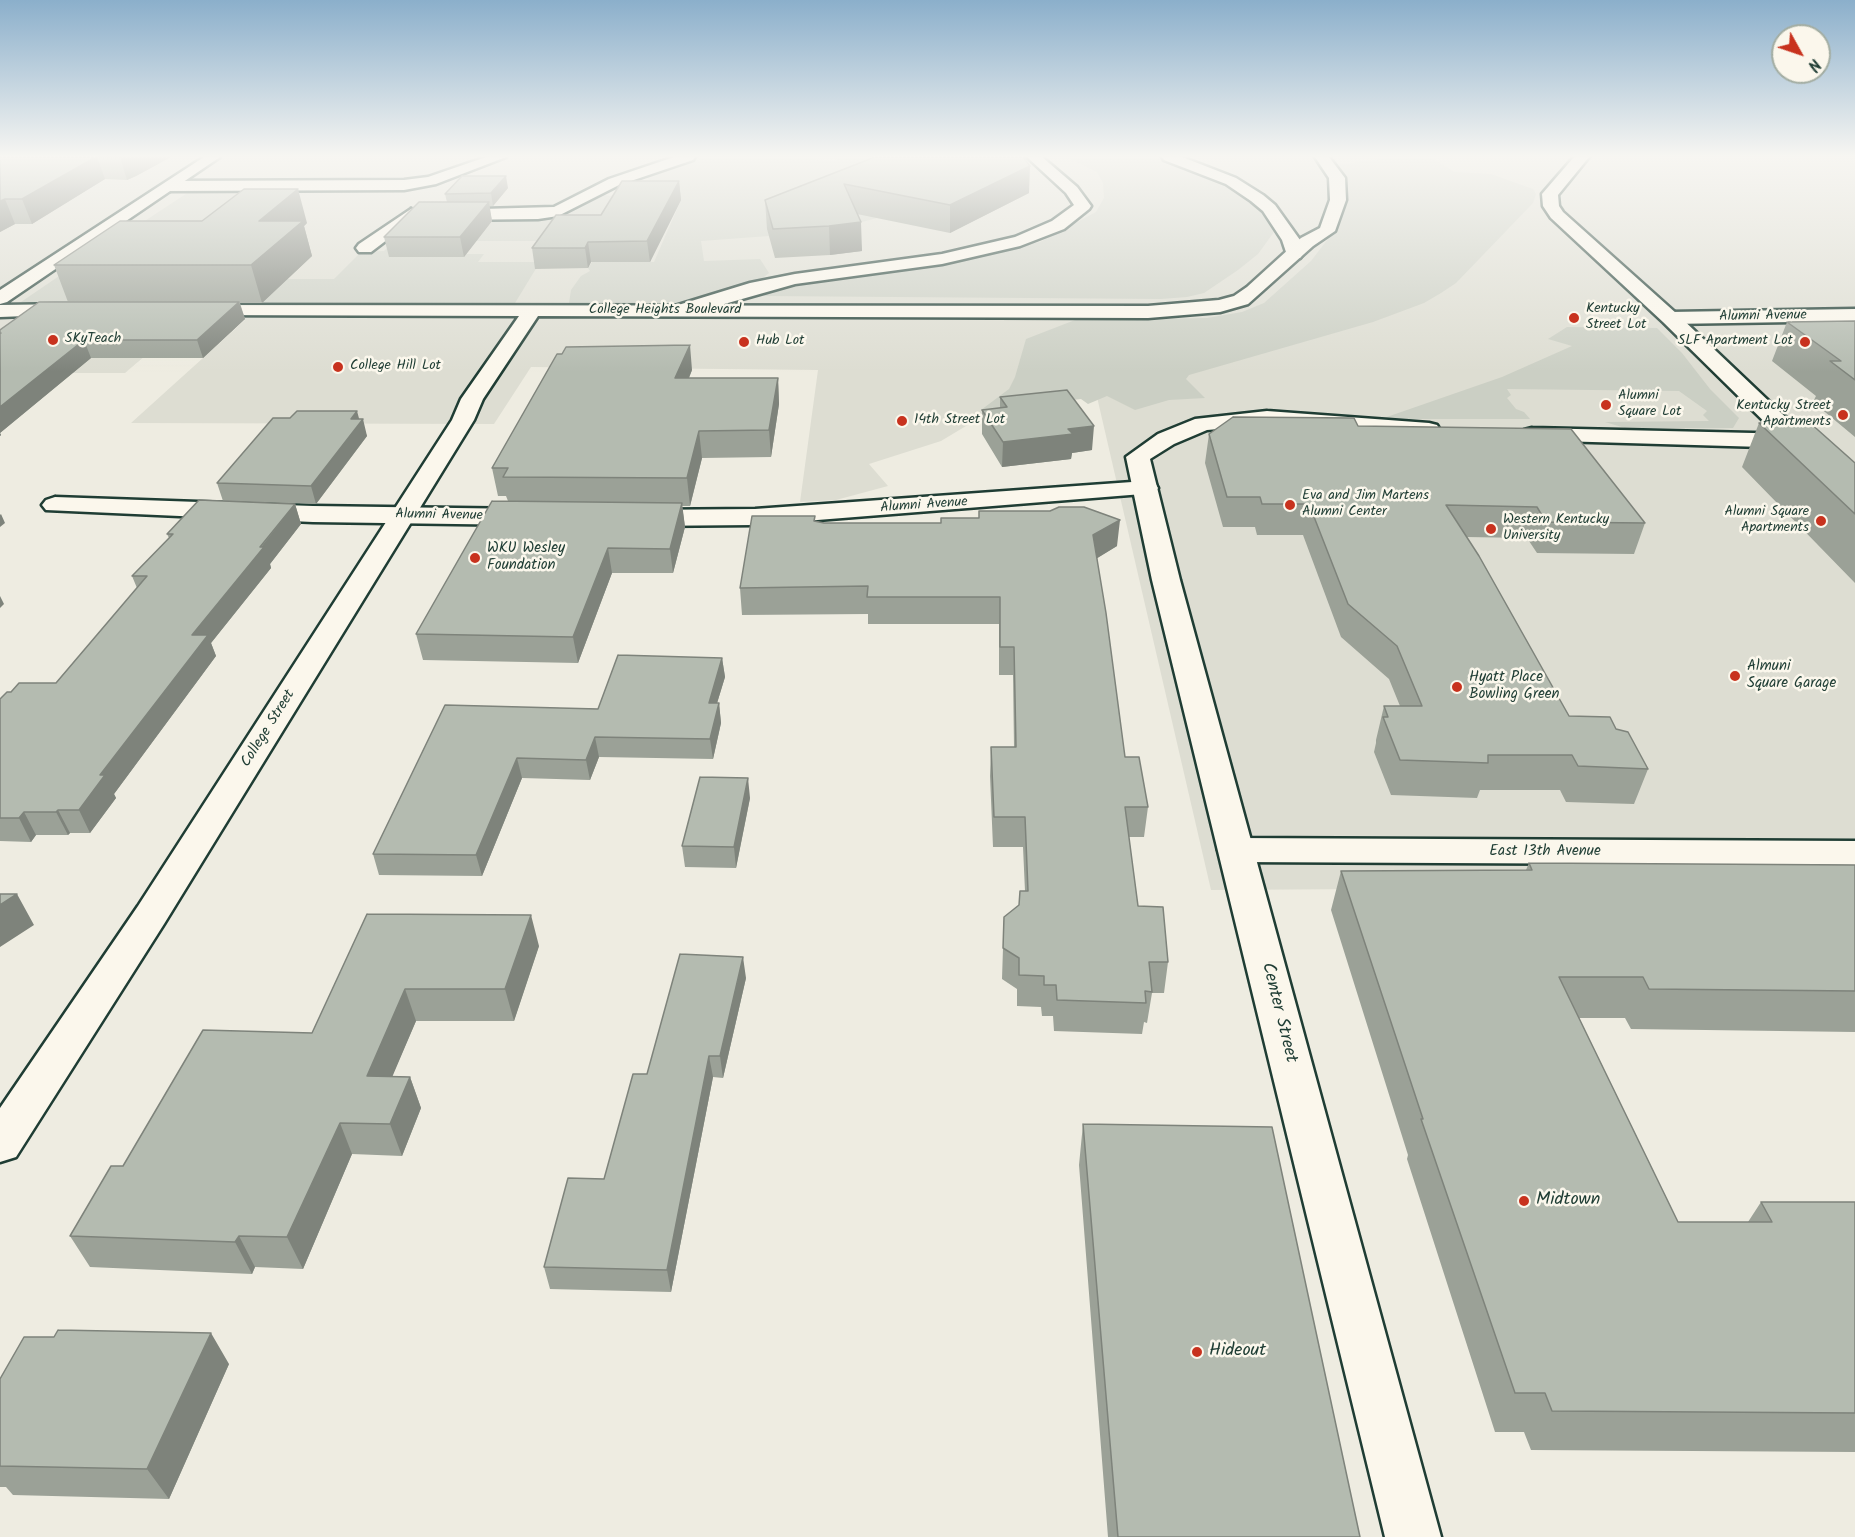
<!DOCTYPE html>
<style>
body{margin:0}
#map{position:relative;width:1855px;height:1537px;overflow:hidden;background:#eeece1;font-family:Kalam,sans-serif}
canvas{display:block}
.north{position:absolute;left:1771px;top:24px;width:60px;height:60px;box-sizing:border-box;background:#fbf7ec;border:2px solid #a3ada2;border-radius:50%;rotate:130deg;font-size:16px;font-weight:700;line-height:24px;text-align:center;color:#1f3d34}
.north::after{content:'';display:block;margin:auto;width:21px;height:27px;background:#c8321e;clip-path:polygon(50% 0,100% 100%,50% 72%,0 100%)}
</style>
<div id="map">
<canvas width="1855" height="1537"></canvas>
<div class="north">N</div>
</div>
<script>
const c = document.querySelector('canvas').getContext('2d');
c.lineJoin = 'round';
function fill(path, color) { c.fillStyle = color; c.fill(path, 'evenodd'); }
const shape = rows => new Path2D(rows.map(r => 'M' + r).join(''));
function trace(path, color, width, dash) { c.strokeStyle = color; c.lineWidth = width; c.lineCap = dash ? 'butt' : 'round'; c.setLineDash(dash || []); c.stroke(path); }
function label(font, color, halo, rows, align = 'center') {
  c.font = font + ' Kalam,sans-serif'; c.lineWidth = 5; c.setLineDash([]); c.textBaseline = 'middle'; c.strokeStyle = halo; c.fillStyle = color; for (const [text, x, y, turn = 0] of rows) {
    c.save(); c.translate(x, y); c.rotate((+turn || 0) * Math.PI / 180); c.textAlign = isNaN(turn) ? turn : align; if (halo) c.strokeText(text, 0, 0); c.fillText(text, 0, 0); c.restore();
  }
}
const built = shape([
 [59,157,1855,157,1855,895,1370,889,1211,890,1097,397,1011,399,941,441,869,464,888,486,836,500,800,502,818,370,531,367,494,424,131,423,245,320,187,320,125,373,0,373,0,176]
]);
const green = shape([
 [706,157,789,157,835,161,841,157,857,157,914,168,877,218,821,233,767,227,769,236,701,241,704,261,760,259,769,273,756,283,686,303,569,303,571,290,581,276,590,271,588,268,592,262,654,262,681,200,604,235,557,241,476,241,494,219,542,217,572,209,601,194,610,196,650,181,646,177],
 [1066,157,1160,157,1185,164,1229,183,1265,207,1274,232,1258,254,1238,270,1204,293,1187,297,1161,299,763,296,774,290,794,286,963,260,1040,242,1096,212,1104,198,1103,183,1097,172],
 [1394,157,1431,157,1454,172,1491,174,1533,189,1536,194,1533,203,1456,283,1441,293,1424,303,1373,322,1189,375,1186,379,1205,398,1169,400,1135,410,1107,396,1088,404,1081,399,1038,404,1004,417,981,410,1009,389,1015,377,1026,339,1075,320,1207,318,1242,312,1264,303,1311,261,1341,222,1347,187,1346,178,1338,165],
 [302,187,254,223,93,255,195,188],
 [401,234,466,254,484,254,478,262,540,262,515,303,21,302,65,272,95,279,334,279,361,252,384,251],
 [1567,327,1657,328,1682,353,1710,389,1739,418,1733,428,1625,428,1605,422,1709,421,1703,415,1707,411,1679,391,1507,389,1511,395,1507,398,1516,409,1524,412,1530,419,1381,419,1502,377,1572,346,1548,339]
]);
const minor = shape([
 [486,157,506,157,436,184,404,190,169,191,161,186,169,181,404,180,428,177,486,157],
 [674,157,695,157,693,160,619,185,558,216,538,219,446,220,438,215,446,210,554,207,609,179,674,157],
 [1027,157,1042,157,1077,187,1091,206,1089,209,1064,229,1020,246,942,264,795,284,682,316,672,310,675,306,750,283,795,274,942,254,1015,237,1052,221,1074,205,1066,193,1027,157],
 [1162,157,1182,157,1236,178,1263,195,1275,205,1300,240,1303,254,1300,258,1288,258,1282,240,1263,211,1251,201,1226,184,1164,160,1162,157],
 [411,209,419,214,417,217,371,252,359,252,356,248,359,244,411,209],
 [1855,309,1855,321,1670,324,1660,318,1670,312,1855,309],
 [1146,481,1155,483,1158,488,1155,493,755,525,639,526,630,523,626,518,630,513,639,510,755,509,1146,481],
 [55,497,313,506,527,509,536,512,540,517,536,522,527,525,313,522,46,510,42,505,46,500,55,497],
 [1236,838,1855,841,1855,865,1236,862,1223,858,1218,850,1223,842,1236,838]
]);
const tertiary = shape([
 [204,157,220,157,7,302,0,304,0,290,204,157],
 [1315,157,1329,157,1345,178,1346,200,1335,231,1313,246,1248,304,1220,312,1148,318,538,316,483,399,474,420,164,924,16,1157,0,1162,0,1108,138,906,452,420,461,399,519,316,197,315,187,309,190,305,1148,306,1219,300,1234,296,1247,287,1301,238,1320,228,1330,200,1329,178,1315,157],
 [73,304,83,310,80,314,0,317,0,305,73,304],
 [1267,411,1429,423,1437,425,1440,430,1437,435,1429,437,1267,425,1207,430,1174,444,1150,459,1180,580,1441,1537,1385,1537,1152,580,1126,457,1158,434,1195,419,1267,411],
 [1532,428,1797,434,1805,436,1809,441,1805,446,1797,448,1524,440,1521,435,1524,430,1532,428]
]);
const primary = shape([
 [1574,157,1589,157,1558,195,1559,206,1563,212,1677,314,1855,483,1855,504,1846,502,1663,322,1551,218,1543,206,1542,194,1574,157]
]);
const wall = shape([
 [0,157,171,157,136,176,127,180,105,179,32,224,15,224,0,232],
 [875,157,1029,193,950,233,857,214,862,251,830,255,775,258,767,229,765,200],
 [679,181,681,200,650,262,591,262,588,268,535,269,532,248,601,215],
 [508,188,493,206,489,206,492,221,464,257,389,257,384,237,447,202,445,194],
 [307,223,304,226,312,256,262,303,240,303,245,319,203,358,91,358,0,433,1,435,0,436,0,330,68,302,54,265],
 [1855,321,1855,437,1813,402,1816,396,1772,361,1787,322],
 [692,370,689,378,778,378,779,404,771,457,702,458,690,506,682,506,685,527,673,573,612,573,578,663,423,660,416,634,508,501,506,496,498,496,492,468],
 [1000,397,1092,450,1072,453,1071,459,1002,467,982,434,982,410,1000,408],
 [359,419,367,436,316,504,223,501,217,483],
 [1759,423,1855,463,1855,583,1742,467],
 [1358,426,1645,523,1634,554,1537,553,1527,538,1466,537,1569,716,1616,729,1648,769,1634,804,1566,802,1560,790,1480,790,1477,798,1391,795,1374,752,1376,743,1376,740,1384,706,1400,706,1389,679,1341,637,1303,535,1257,535,1255,527,1223,527,1205,463,1209,434],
 [295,504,301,524,270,564,271,568,211,643,216,656,114,794,116,798,90,833,70,833,68,835,36,835,31,842,0,841,0,699,11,692,56,683,137,588,132,576,169,538,167,534],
 [815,516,815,521,824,523,1117,546,1097,558,1125,757,1148,807,1144,837,1129,837,1138,906,1168,962,1164,993,1152,993,1147,1023,1144,1022,1142,1034,1054,1031,1053,1016,1042,1016,1041,1007,1017,1006,1017,989,1002,979,1004,917,1019,905,1025,891,1023,847,993,847,990,776,991,747,1014,747,1013,675,999,675,999,624,868,624,868,614,742,615,740,588],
 [722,658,725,677,717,703,719,703,721,723,713,759,599,757,590,780,522,778,482,876,379,875,373,854,445,705,598,709],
 [750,798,736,868,685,867,682,846],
 [1529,863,1855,865,1855,1032,1631,1029,1625,1018,1579,1018,1678,1222,1748,1222,1761,1202,1855,1202,1855,1452,1531,1450,1524,1432,1495,1432,1407,1159,1408,1155,1331,910,1341,871,1526,870],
 [367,914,539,946,514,1021,416,1021,392,1076,410,1077,421,1108,402,1156,352,1154,303,1269,255,1267,252,1274,90,1267,70,1236,123,1166,312,1033],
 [746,978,723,1078,713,1077,671,1292,550,1289,544,1267,604,1179,647,1074],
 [1083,1124,1360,1537,1108,1537,1079,1165],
 [54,1337,229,1364,169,1499,13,1495,6,1487,0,1487,0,1379]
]);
const shadedWall = shape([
 [96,157,97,157,105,179,32,224,22,199],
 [120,157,171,157,136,176,127,180],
 [1030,166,1029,193,950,233,950,205],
 [506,176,508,188,493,206,491,193],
 [679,181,681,200,650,262,647,241],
 [298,189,307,223,304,226,312,256,262,303,251,265,259,221],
 [5,199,15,224,0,232,0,201],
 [489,202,492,221,464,257,460,237],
 [861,222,862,251,830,255,829,226],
 [588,242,591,262,588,268,585,248],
 [239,302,245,319,203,358,197,340],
 [84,340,91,358,0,433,1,435,0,436,0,407],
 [690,345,692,370,678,404,675,378],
 [778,378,779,404,771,457,769,430],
 [357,411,360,422,363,419,367,436,316,504,311,486,351,419],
 [1094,426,1092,450,1072,453,1071,459,1002,467,1003,442,1068,429],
 [699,431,702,458,690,506,687,478],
 [682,503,685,527,673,573,670,549],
 [295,504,301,524,270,564,271,568,211,643,216,656,114,794,116,798,90,833,79,810,100,775,192,635],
 [1,514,5,523,0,527,0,515],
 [1120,520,1117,546,1091,562,1093,535],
 [608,548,612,573,578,663,573,637],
 [0,596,4,604,0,608],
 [722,658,725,677,711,723,709,703],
 [719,703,721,723,713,759,710,739],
 [595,737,599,757,590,780,586,760],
 [517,758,522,778,482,876,476,855],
 [748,778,750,798,736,868,734,847],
 [58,810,70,833,68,835,56,812],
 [24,812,36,835,31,842,19,818],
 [17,894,34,925,0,947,0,905],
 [531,915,539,946,514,1021,505,989],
 [743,957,746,978,723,1078,720,1056],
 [405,989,416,1021,379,1108,367,1076],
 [709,1056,713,1077,671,1292,667,1270],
 [410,1077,421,1108,402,1156,390,1124],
 [340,1123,352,1154,303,1269,287,1237],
 [239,1236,255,1267,252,1274,235,1242],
 [211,1333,229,1364,169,1499,147,1469]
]);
const building = shape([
 [0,157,96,157,22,199,5,199,0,201,0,157],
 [875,157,1023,157,1030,166,950,205,844,184,861,222,829,226,773,229,765,200,875,157],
 [462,176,506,176,491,193,445,194,462,176],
 [622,181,679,181,647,241,588,242,585,248,532,248,556,215,601,215,622,181],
 [244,189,298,189,259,221,303,221,251,265,54,265,120,221,202,221,244,189],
 [419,202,489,202,460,237,384,237,419,202],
 [39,302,239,302,197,340,84,340,0,407,0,334,1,333,0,333,0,330,39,302],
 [1855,321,1855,380,1830,361,1841,361,1787,322,1855,321],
 [690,345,675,378,778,378,769,430,699,431,687,478,503,477,508,468,492,468,557,354,562,354,566,347,690,345],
 [1067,390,1094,426,1068,429,1073,434,1003,442,982,410,1007,407,1000,397,1067,390],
 [297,411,357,411,351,419,363,419,311,486,217,483,273,418,290,418,297,411],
 [1233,417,1354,418,1358,426,1571,429,1645,523,1546,522,1537,507,1446,505,1479,556,1569,716,1610,717,1616,729,1628,732,1648,769,1578,766,1572,755,1488,755,1488,763,1400,760,1383,717,1388,717,1384,706,1422,706,1397,646,1348,604,1309,504,1262,504,1260,497,1227,497,1209,434,1233,417],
 [1809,422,1855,463,1855,514,1759,423,1809,422],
 [199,500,295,504,260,547,264,547,192,635,208,635,100,775,105,775,79,810,58,810,56,812,24,812,19,818,0,818,0,699,7,692,11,692,19,683,56,683,147,576,132,576,173,534,167,534,199,500],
 [492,501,682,503,670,549,608,548,573,637,416,634,492,501],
 [1059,507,1084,507,1120,520,1093,535,1106,613,1125,757,1139,757,1148,807,1125,807,1138,906,1163,907,1168,962,1149,962,1152,992,1145,991,1146,1003,1057,1000,1056,985,1044,985,1044,976,1019,975,1019,958,1003,948,1004,917,1019,905,1020,891,1028,891,1025,817,994,817,991,747,1016,747,1014,647,1000,647,1000,597,867,597,868,586,740,588,752,516,815,516,814,521,824,523,941,523,941,518,979,518,979,511,1050,511,1059,507],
 [618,655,722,658,709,703,719,703,710,739,595,737,586,760,517,758,476,855,373,854,445,705,598,709,618,655],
 [700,777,748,778,734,847,682,846,700,777],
 [1529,863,1855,865,1855,991,1649,989,1643,977,1559,977,1678,1222,1772,1222,1761,1202,1855,1202,1855,1413,1552,1411,1545,1393,1515,1393,1421,1119,1423,1119,1341,871,1532,870,1529,863],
 [0,894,17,894,0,905,0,894],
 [367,914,531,915,505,989,405,989,367,1076,410,1077,390,1124,340,1123,287,1237,239,1236,235,1242,70,1236,111,1166,123,1166,203,1030,312,1033,367,914],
 [680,954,743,957,720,1056,709,1056,667,1270,544,1267,568,1178,604,1179,633,1074,647,1074,680,954],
 [1083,1124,1272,1127,1360,1537,1118,1537,1083,1124],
 [58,1330,211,1333,147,1469,0,1466,0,1379,24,1337,54,1337,58,1330]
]);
const markers = [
 [1574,318,6,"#c8321e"],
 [53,340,6,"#c8321e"],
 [744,342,6,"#c8321e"],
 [1805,342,6,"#c8321e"],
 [338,367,6,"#c8321e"],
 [1606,405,6,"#c8321e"],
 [1843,415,6,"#c8321e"],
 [902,421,6,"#c8321e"],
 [1290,505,6,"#c8321e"],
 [1821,521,6,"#c8321e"],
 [1491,529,6,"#c8321e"],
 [475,558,6,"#c8321e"],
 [1735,676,6,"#c8321e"],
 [1457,687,6,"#c8321e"],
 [1524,1201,6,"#c8321e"],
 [1197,1352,6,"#c8321e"]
];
const farPoinames = [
 ["Kentucky",1586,310],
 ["Street Lot",1586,326],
 ["SKyTeach",65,340],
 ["Hub Lot",756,342],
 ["SLF Apartment Lot",1793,342,"right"],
 ["College Hill Lot",350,367],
 ["Alumni",1618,397],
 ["Square Lot",1618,413],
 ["Kentucky Street",1831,407,"right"],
 ["Apartments",1831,423,"right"],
 ["14th Street Lot",914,421],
 ["Eva and Jim Martens",1302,497],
 ["Alumni Center",1302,513],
 ["Alumni Square",1809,513,"right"],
 ["Apartments",1809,529,"right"],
 ["Western Kentucky",1503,521],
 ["University",1503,537]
];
const farStreetnames = [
 ["College Heights Boulevard",665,311],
 ["Alumni Avenue",1763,317,-1],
 ["Alumni Avenue",924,506,-4],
 ["Alumni Avenue",439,516,1]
];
const poiNames = [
 ["WKU Wesley",487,549],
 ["Foundation",487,566],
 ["Almuni",1747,667],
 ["Square Garage",1747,684],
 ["Hyatt Place",1469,678],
 ["Bowling Green",1469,695]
];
const streetNames = [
 ["College Street",269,729,-58],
 ["East 13th Avenue",1545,852]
];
const nearStreetnames = [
 ["Center Street",1278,1013,76]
];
const nearPoinames = [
 ["Midtown",1536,1201],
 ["Hideout",1209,1352]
];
fill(built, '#ddddd2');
fill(green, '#cbcfc4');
trace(minor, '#1f3d34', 5);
trace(tertiary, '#1f3d34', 5);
trace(primary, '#1f3d34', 5);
fill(minor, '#fbf7ec');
fill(tertiary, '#fbf7ec');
fill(primary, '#fbf7ec');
fill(wall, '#9ba197');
fill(shadedWall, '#7e837b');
fill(building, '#b4bbb0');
trace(building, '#7e837b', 1.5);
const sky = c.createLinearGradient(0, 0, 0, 372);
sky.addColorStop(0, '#8bafcb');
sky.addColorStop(0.42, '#f7f6f2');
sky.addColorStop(1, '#f7f6f200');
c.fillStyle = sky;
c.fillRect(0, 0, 1855, 372);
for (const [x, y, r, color] of markers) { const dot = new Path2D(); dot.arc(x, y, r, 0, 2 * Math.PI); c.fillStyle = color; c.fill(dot); trace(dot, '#fbf7ec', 2); }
label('14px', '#1f3d34', '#fbf7ec', farPoinames, 'left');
label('14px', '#1f3d34', '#fbf7ec', farStreetnames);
label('15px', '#1f3d34', '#fbf7ec', poiNames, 'left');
label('15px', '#1f3d34', '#fbf7ec', streetNames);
label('18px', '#1f3d34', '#fbf7ec', nearStreetnames);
label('18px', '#1f3d34', '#fbf7ec', nearPoinames, 'left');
</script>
